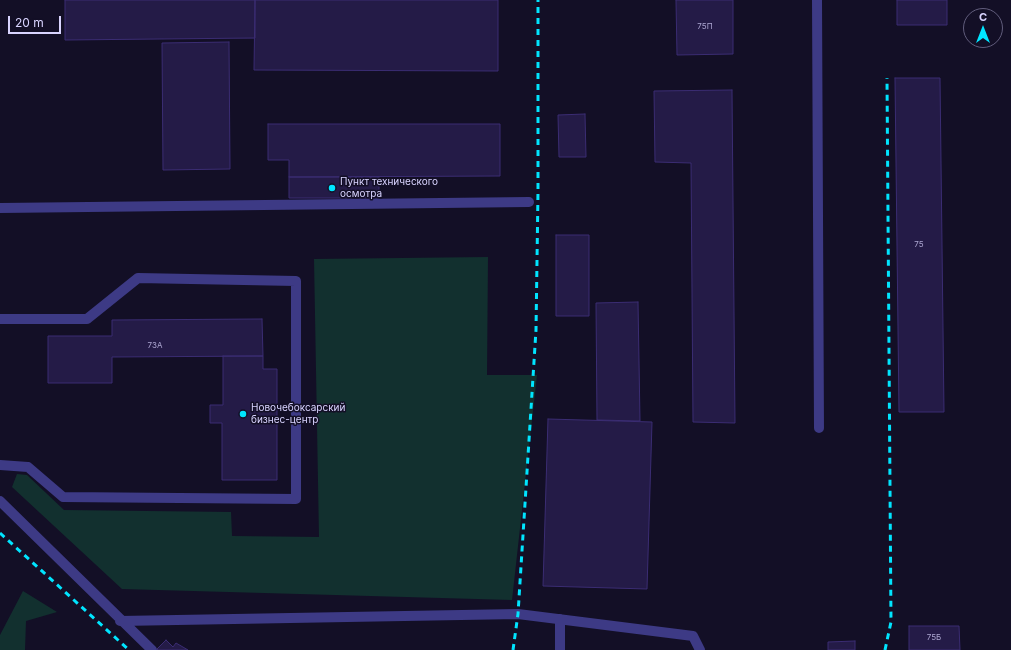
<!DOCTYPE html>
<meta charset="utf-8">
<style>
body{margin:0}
#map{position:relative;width:1011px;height:650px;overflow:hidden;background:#130f26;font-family:Inter,sans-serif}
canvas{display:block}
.north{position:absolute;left:963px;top:8px;width:40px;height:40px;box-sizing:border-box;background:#130f26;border:1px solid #625e7d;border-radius:50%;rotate:0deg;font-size:11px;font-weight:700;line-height:16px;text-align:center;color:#d9d4ff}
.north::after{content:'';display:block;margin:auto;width:14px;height:18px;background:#00e5ff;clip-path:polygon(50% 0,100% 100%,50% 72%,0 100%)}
.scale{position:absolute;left:8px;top:16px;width:53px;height:18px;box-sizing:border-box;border:2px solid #d9d4ff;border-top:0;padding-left:5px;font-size:12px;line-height:14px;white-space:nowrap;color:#d9d4ff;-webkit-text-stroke:3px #130f26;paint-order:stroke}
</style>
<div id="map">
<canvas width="1011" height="650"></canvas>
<div class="north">С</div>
<div class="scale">20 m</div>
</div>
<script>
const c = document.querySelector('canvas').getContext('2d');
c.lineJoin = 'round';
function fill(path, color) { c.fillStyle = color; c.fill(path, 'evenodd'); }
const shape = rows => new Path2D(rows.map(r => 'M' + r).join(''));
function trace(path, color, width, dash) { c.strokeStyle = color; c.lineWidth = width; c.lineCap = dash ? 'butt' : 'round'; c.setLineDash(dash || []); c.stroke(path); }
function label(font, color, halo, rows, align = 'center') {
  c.font = font + ' Inter,sans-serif'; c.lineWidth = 3; c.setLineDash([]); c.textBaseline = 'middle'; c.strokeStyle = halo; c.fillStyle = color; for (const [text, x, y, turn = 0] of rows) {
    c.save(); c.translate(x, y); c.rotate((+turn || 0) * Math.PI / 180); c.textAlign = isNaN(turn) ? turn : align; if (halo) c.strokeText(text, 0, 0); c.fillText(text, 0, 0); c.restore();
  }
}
const green = shape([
 [488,257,487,375,537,375,512,600,122,589,12,487,17,474,27,475,64,510,231,512,232,536,319,537,314,259],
 [23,591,57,612,26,621,25,650,0,650,0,635]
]);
const building = shape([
 [65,0,255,0,255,38,65,40,65,0],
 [255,0,498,0,498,71,254,70,255,0],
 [676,0,733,0,733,54,677,55,676,0],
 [897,0,947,0,947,25,897,25,897,0],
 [229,42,230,169,163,170,162,43,229,42],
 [895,78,940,78,944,412,899,412,895,78],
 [732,90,735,423,693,422,691,163,655,162,654,91,732,90],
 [585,114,586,157,559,157,558,115,585,114],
 [268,124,500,124,500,176,289,177,289,160,268,160,268,124],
 [289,177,379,177,379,198,289,198,289,177],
 [556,235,589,235,589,316,556,316,556,235],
 [638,302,640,421,597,420,596,303,638,302],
 [262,319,263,356,112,357,112,383,48,383,48,336,112,336,112,320,262,319],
 [223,356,263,356,263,369,277,369,277,480,222,480,222,423,210,423,210,405,223,405,223,356],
 [548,419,652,422,647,589,543,586,548,419],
 [909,626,959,626,960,650,909,650,909,626],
 [166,640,173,647,176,643,188,650,158,650,157,649,166,640],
 [855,641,855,650,828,650,828,642,855,641]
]);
const minor = shape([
 [817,0,819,428],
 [0,208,529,202],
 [0,319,87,319,138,278,296,281,296,499,63,497,28,467,0,465],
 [0,501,152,650],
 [560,619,560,650],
 [120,621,518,614,693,636,700,650]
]);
const rail = shape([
 [0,533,129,650],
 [513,650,518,614,536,330,538,192,538,0],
 [885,650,891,622,887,78]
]);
const markers = [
 [332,188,4,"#00e5ff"],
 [243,414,4,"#00e5ff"]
];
const numberNames = [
 ["75П",705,27],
 ["75",919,245],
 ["73А",155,346],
 ["75Б",934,638]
];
const poiNames = [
 ["Пункт технического",340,182],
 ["осмотра",340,194],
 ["Новочебоксарский",251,408],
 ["бизнес-центр",251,420]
];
fill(green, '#12302f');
fill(building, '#241b47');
trace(building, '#3b2d73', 1);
trace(minor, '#3d3a85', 10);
trace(rail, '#00e5ff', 3, [6, 5]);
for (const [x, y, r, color] of markers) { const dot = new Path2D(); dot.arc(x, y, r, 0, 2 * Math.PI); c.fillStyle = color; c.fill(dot); trace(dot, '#130f26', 1.5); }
label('8px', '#aca6d1', null, numberNames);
label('10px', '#d9d4ff', '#130f26', poiNames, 'left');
</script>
